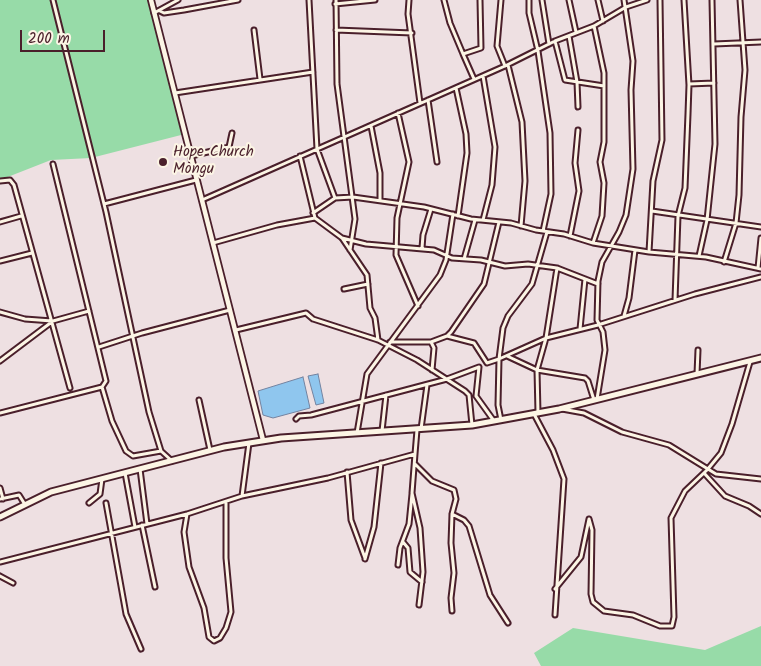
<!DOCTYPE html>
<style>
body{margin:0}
#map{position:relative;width:761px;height:666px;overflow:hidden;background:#eee0e2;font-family:Kalam,sans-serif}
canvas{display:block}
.scale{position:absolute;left:20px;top:30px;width:85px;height:22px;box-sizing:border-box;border:2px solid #4a1f2b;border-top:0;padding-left:6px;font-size:15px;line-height:18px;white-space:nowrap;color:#4a1f2b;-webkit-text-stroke:4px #fcf5e5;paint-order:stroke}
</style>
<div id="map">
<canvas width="761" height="666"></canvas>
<div class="scale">200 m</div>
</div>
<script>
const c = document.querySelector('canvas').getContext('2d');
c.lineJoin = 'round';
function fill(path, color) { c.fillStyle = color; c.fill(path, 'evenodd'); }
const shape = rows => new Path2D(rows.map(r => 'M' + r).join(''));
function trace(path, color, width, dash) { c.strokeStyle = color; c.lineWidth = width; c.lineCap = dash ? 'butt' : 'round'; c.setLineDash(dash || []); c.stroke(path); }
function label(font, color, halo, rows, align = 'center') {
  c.font = font + ' Kalam,sans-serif'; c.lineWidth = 4; c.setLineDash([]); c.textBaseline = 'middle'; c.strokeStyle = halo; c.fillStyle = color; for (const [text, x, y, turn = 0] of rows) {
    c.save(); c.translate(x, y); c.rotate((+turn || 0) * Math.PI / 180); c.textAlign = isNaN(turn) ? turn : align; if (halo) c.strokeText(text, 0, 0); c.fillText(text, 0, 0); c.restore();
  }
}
const green = shape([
 [0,0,151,0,185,134,91,158,51,160,0,180],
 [761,626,761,666,541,666,534,653,573,628,705,650]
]);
const water = shape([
 [318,374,324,403,316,405,308,376,318,374],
 [303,377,310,408,273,418,263,415,258,391,303,377]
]);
const street = shape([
 [53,0,106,212,149,412,161,451,172,461],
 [309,0,317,149,335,198],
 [336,0,337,84,355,219,350,250],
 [409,0,408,14,420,103],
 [444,0,450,23,463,54],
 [501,0,497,46,505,66],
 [529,0,529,13,538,51,550,133,551,194,543,231],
 [542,0,549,44],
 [569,0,576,32],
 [598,0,603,21],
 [335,4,375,0],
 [160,11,164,13,184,10,238,0],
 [154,13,178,0],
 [254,30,260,79],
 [336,30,412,33],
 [569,36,577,82,578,107],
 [555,41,565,80,604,86],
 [714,44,761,42],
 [508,65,522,122,525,181,521,226],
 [483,76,495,147,492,185,483,220],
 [474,79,463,54,481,48,480,0],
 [689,84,714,83],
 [456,88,466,134,467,153,458,216],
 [175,93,313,72],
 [428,100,437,162],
 [398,113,409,162,397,218,396,255,418,306],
 [371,126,380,173,380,200],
 [191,156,229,147,232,133],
 [300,156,315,218,342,238,367,275,370,308,375,318,378,340],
 [0,181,10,180,14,185,70,388],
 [202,200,505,66,555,41,594,26,626,7,647,0],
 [104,204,196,180],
 [652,211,761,227],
 [313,213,335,198,353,197,424,207,471,219,511,223,536,230,564,234,593,243,649,252,706,257,761,269],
 [0,222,21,216],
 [570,236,579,191,575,163,578,130],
 [342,238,366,244,434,250,452,258,481,260,505,266,528,264,557,268,598,284],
 [213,243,277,225,315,218],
 [593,243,602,216,604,183,600,162,604,142,604,73,594,26],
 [422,248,423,235,431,209],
 [649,252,653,181,662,140,660,0],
 [699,256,707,220,715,144,712,0],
 [464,259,475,220],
 [0,261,32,253],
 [724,262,736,223,739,195,741,117,745,70,740,0],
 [758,268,761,238],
 [344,289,368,284],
 [675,300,678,216,685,188,688,114,689,85,684,0],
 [0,312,25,319,52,321],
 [624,316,629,298,635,250],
 [580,329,585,279],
 [236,330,306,313,313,319,378,340,417,360,465,391,469,395,472,425],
 [447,336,474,343,487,363,499,359,503,328,508,316,532,284,547,232],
 [390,342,431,342,447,336,451,332,484,284,499,222],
 [431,342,434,348,432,370],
 [99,347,142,333,230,310],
 [507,356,537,370,585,378,588,381,594,400],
 [0,361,53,321,89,311],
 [697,374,698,350],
 [102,387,112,421,126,451,133,456,161,451],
 [597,399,605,350,603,332,597,320,598,281,602,262,619,232,626,215,633,169,631,90,633,61,624,0],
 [199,400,210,450],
 [562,409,584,413,622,432,669,445,716,474,761,479],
 [0,413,102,387,106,381,53,164],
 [538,413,537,370,546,338,557,268],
 [534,414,553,450,564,479,555,615],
 [296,419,299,416,311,415,447,379,479,367,476,396,494,421],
 [501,420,498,405,499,359,546,338,598,325,695,294,761,277],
 [421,429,427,385],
 [382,431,386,395],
 [357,433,367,374,440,275,446,260,453,214],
 [415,454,412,493,420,528,423,572,419,605],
 [415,464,432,481,454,490,456,499,452,514,464,520,469,526,490,595,508,623],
 [140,469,147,524],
 [347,472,351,520,365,558],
 [125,473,135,527],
 [704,473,725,496,749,506,761,514],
 [0,488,3,499],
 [242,496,249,443],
 [0,499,19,495,24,503],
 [89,503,100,494,102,479],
 [106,503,126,614,141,649],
 [187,514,184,532,189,567,204,608,209,637,214,641,220,638,226,628,231,612,226,558,226,503],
 [452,514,451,543,454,573,451,598,452,611],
 [142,525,155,587],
 [403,542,408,548,410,572,422,582],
 [365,559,374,527,381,463],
 [0,562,187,514,242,496,328,478,415,454,417,430],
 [398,565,400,548,409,524,412,494],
 [0,576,13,583],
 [555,589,581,557,589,519,592,530,591,594,593,602,604,611,633,615,660,626,672,626,674,617,671,518,685,491,707,470,721,453,732,424,750,362]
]);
const secondary = shape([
 [151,0,263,440]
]);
const primary = shape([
 [0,517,51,492,224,447,281,438,472,425,559,409,761,358]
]);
const markers = [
 [163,162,5,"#4a1f2b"]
];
const poiNames = [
 ["Hope Church",173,153],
 ["Mongu",173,170]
];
fill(green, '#97dba8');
fill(water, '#8fc6ee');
trace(water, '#7383a0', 1);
trace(street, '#4a1f2b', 7);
trace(secondary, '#4a1f2b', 8);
trace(primary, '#4a1f2b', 9);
trace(street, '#fcf5e5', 3);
trace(secondary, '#fcf5e5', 4.5);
trace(primary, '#fcf5e5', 5);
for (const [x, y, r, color] of markers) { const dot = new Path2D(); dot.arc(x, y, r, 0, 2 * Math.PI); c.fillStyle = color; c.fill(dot); trace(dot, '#fcf5e5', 2); }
label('15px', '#4a1f2b', '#fcf5e5', poiNames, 'left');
</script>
